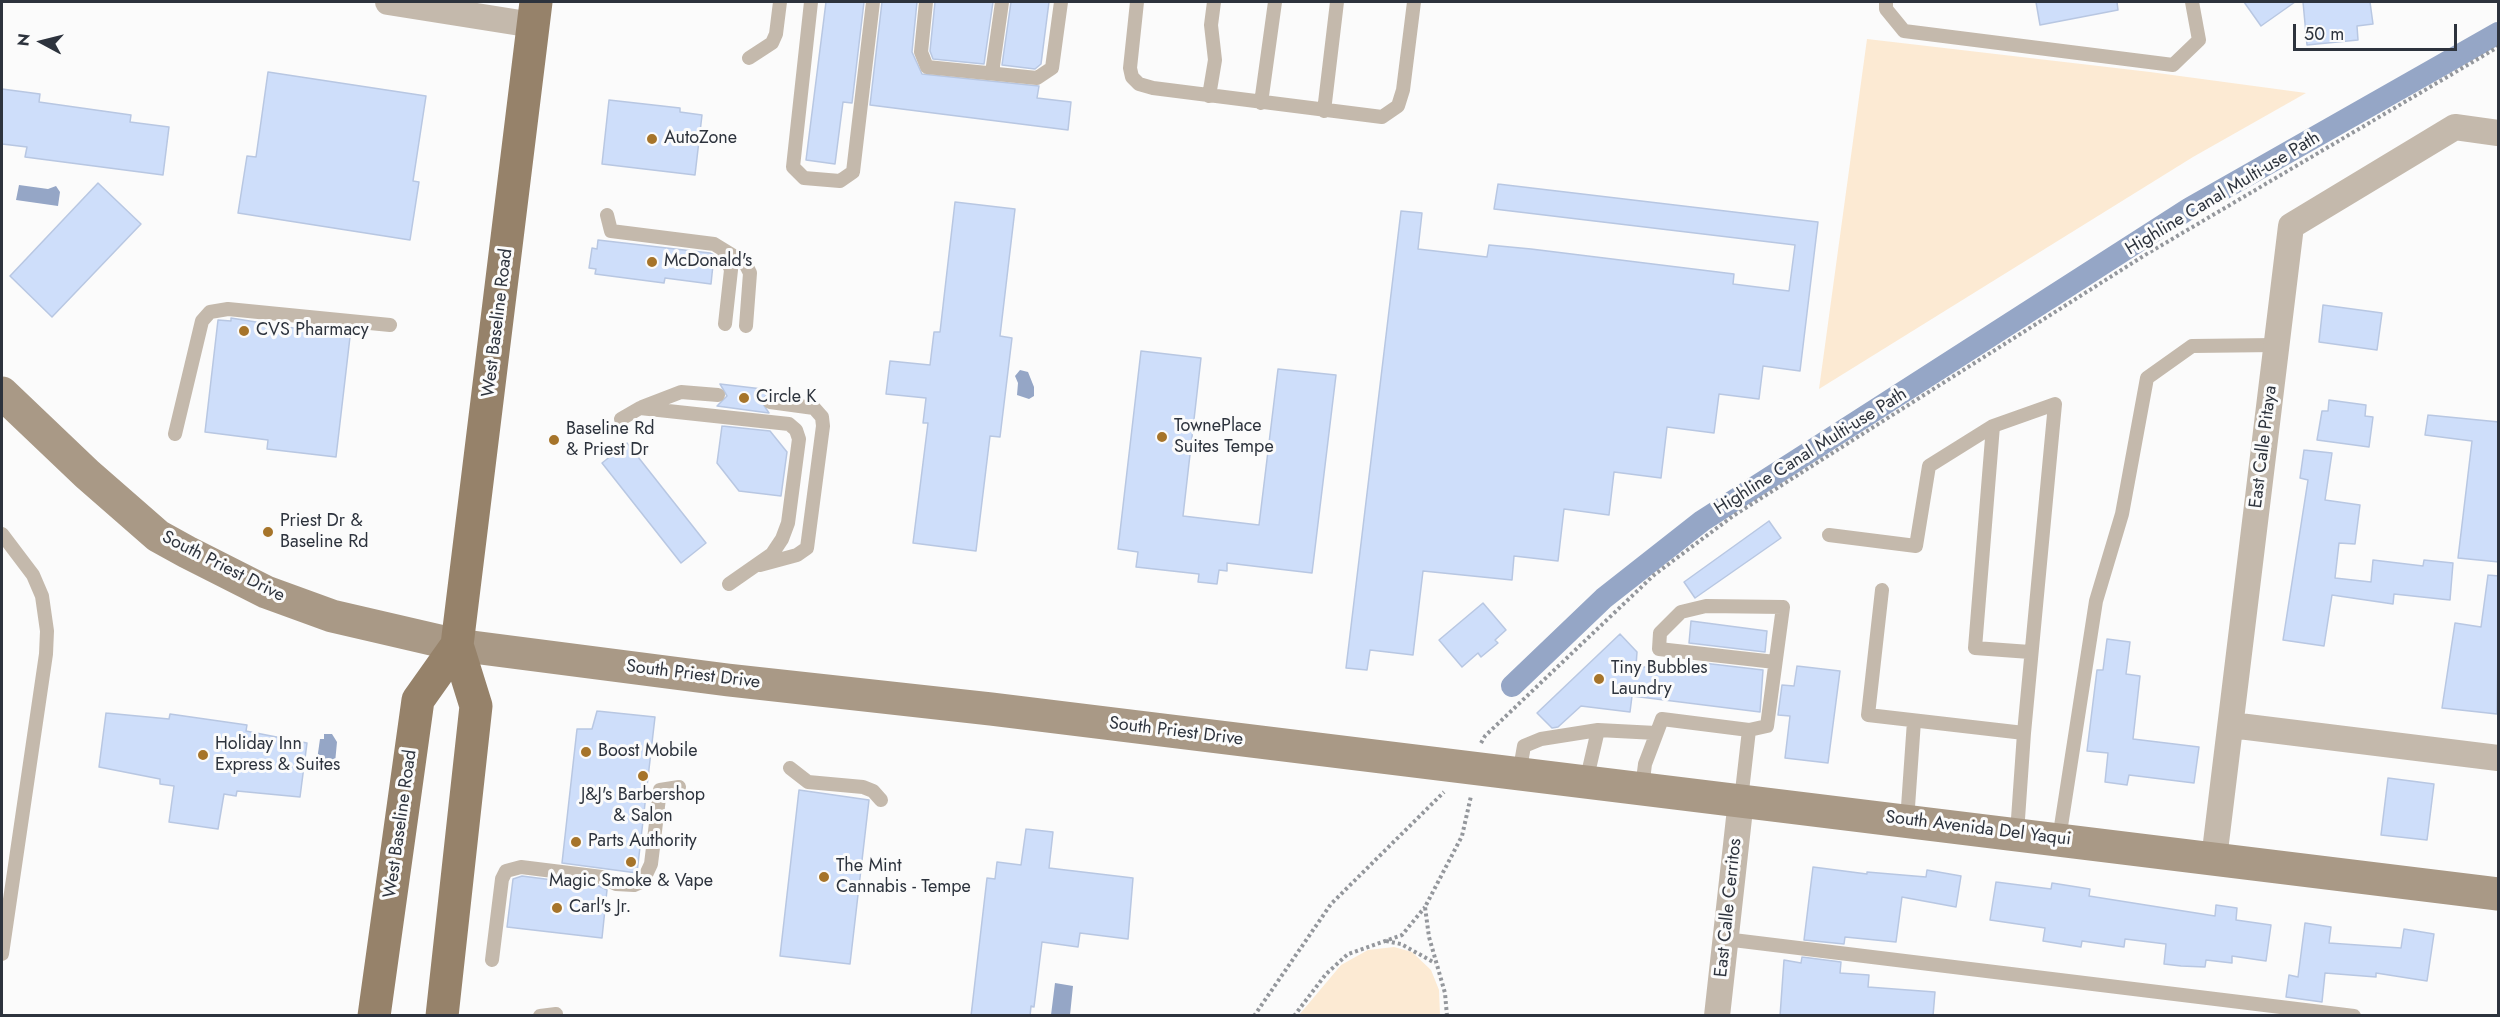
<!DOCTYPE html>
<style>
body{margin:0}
#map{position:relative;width:2500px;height:1017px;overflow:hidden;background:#fbfbfb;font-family:Jost,sans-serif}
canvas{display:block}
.frame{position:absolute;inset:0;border:3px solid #2d333d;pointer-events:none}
.north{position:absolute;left:12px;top:12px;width:60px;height:60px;-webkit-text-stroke:4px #fbfbfb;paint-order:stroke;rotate:277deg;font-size:16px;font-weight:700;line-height:24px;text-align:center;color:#2d333d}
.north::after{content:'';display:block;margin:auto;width:21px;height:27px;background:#2d333d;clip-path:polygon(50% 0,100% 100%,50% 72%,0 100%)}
.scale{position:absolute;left:2293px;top:24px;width:164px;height:27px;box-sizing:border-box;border:3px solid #2d333d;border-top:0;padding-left:8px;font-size:18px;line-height:21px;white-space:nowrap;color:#2d333d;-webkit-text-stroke:4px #fbfbfb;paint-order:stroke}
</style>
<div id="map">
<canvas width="2500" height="1017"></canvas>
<div class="frame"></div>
<div class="north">N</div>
<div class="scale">50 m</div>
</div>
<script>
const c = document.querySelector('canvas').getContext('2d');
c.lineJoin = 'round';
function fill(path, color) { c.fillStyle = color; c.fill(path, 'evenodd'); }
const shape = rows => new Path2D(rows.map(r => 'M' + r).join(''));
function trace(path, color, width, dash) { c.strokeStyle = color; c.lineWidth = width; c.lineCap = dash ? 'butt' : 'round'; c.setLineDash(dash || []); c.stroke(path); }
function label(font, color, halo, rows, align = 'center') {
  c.font = font + ' Jost,sans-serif'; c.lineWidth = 6; c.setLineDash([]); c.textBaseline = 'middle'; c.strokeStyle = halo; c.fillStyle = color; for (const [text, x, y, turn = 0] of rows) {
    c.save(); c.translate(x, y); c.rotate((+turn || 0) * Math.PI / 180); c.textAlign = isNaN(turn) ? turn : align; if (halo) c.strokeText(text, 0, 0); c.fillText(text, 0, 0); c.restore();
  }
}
const green = shape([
 [1867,39,2150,72,2306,93,2193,157,1819,389],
 [1394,947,1412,952,1431,970,1439,990,1440,1015,1299,1015,1341,965,1368,950]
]);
const water = shape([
 [19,185,48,189,56,186,60,192,58,206,16,200],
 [1020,370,1028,372,1034,387,1034,396,1029,399,1017,395,1018,383,1015,376],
 [324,734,332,734,337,742,335,763,325,769,320,766,320,761,317,760,320,739,324,739],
 [1055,983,1073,986,1070,1015,1051,1015]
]);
const canal = shape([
 [1512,686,1604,598,1702,521,2190,208,2498,33]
]);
const building = shape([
 [826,2,864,2,852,103,843,102,835,164,806,160,826,2],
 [882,2,917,2,912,52,922,74,1039,86,1037,98,1071,102,1068,130,870,105,882,2],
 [935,2,993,2,984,64,933,59,930,51,935,2],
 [1011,2,1049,2,1041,64,1035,69,1002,65,1011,2],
 [2036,2,2117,2,2118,10,2040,25,2036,2],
 [2244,2,2295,2,2261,26,2244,2],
 [2303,2,2370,2,2373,24,2357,26,2358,40,2307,45,2303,2],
 [268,72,426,96,413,181,419,182,410,240,238,213,247,156,256,157,268,72],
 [2,89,40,94,39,102,131,115,130,122,169,127,163,175,25,157,27,147,2,144,2,89],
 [609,100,680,108,680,112,702,115,695,175,602,164,609,100],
 [98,183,141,224,52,317,10,276,98,183],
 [1498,184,1818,222,1800,371,1763,366,1759,399,1719,394,1714,433,1667,427,1661,478,1614,472,1609,515,1564,509,1558,561,1514,556,1512,580,1423,571,1413,655,1370,650,1367,670,1346,668,1401,211,1422,213,1418,249,1487,257,1489,245,1531,249,1734,274,1733,284,1789,291,1795,245,1494,209,1498,184],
 [955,202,1015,209,1000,336,1012,338,1000,437,990,436,976,551,913,543,928,423,923,423,926,398,886,394,890,361,930,365,934,332,940,332,955,202],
 [598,240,710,253,714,255,711,284,665,278,664,283,595,274,596,269,589,268,592,248,597,249,598,240],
 [2323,305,2382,313,2377,350,2319,342,2323,305],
 [231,318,350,337,336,457,267,449,268,440,205,432,218,320,231,321,231,318],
 [1141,351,1201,358,1183,516,1259,525,1278,369,1336,375,1312,573,1227,563,1227,571,1219,570,1217,584,1198,582,1199,574,1136,567,1138,552,1118,549,1141,351],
 [720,384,771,390,761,401,769,413,717,406,727,396,720,384],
 [2329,400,2366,405,2365,416,2373,417,2369,447,2317,440,2322,411,2328,411,2329,400],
 [2428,415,2499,422,2499,562,2458,558,2472,441,2425,435,2428,415],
 [722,426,770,431,787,452,781,496,739,491,717,463,722,426],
 [627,443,706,543,681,563,602,463,627,443],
 [2304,450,2332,453,2325,500,2360,505,2355,544,2339,543,2335,578,2371,582,2373,560,2423,566,2424,560,2453,563,2450,600,2394,594,2393,604,2332,595,2324,646,2283,640,2308,480,2300,478,2304,450],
 [1769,521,1781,538,1695,598,1684,582,1769,521],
 [2488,575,2499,576,2497,714,2442,708,2455,623,2481,627,2488,575],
 [1483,603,1506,630,1495,640,1498,643,1481,657,1478,653,1462,667,1439,640,1483,603],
 [1691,621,1767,631,1765,652,1689,643,1691,621],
 [1620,634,1637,652,1636,666,1685,672,1686,661,1763,670,1760,712,1632,696,1630,712,1581,706,1558,727,1552,728,1537,713,1620,634],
 [2107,639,2130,642,2126,674,2140,676,2133,739,2199,747,2194,783,2129,775,2127,785,2105,782,2108,753,2087,751,2097,670,2103,670,2107,639],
 [1797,666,1840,671,1828,763,1785,758,1790,716,1778,715,1782,685,1794,686,1797,666],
 [597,711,655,717,637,873,562,863,577,729,592,729,597,711],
 [106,713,169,719,170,714,247,725,246,731,307,743,300,797,237,791,236,796,224,794,218,829,169,822,174,786,160,784,160,779,99,767,106,713],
 [2388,778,2434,784,2427,840,2381,835,2388,778],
 [799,790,869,800,850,964,780,956,799,790],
 [1026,829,1053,832,1049,868,1133,878,1128,939,1080,933,1078,947,1042,942,1034,1007,1031,1006,1030,1016,971,1016,987,878,995,879,997,862,1021,865,1026,829],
 [1813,867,1867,874,1867,872,1926,877,1927,870,1961,876,1956,907,1902,897,1896,942,1845,937,1844,944,1804,940,1813,867],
 [522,876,599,886,607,890,602,938,507,927,513,879,522,876],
 [1996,882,2051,889,2052,883,2090,889,2089,896,2215,916,2216,905,2237,908,2236,920,2271,925,2266,961,2232,956,2232,963,2206,960,2205,967,2181,966,2164,964,2166,944,2125,939,2124,947,2082,941,2081,947,2043,941,2045,928,1990,920,1996,882],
 [2305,923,2331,927,2329,943,2401,948,2404,929,2434,934,2427,981,2376,973,2376,977,2325,973,2322,1002,2286,997,2289,975,2298,977,2305,923],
 [1802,957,1841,962,1840,973,1869,975,1868,987,1935,992,1933,1016,1780,1016,1784,960,1801,963,1802,957]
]);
const path = shape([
 [1481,743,1485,736,1654,575,1733,516,2145,255,2498,47],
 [1386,941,1401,944,1435,963],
 [1254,1016,1331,904,1444,792],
 [1294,1016,1326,974,1348,954,1402,935,1425,907],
 [1447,1016,1445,993,1429,937,1425,907,1462,836,1471,796]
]);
const lane = shape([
 [811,2,793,167,804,178,840,181,853,172,873,2],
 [926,2,921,52,927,67,1037,78,1052,68,1061,2],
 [1137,2,1130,68,1132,77,1139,84,1153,88,1382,117,1398,106,1403,90,1414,2],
 [1886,2,1886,9,1904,31,2173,65,2199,40,2192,2],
 [749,58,772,43,776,34,780,2],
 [992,73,1002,2],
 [1209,96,1215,60,1211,25,1214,2],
 [1261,103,1275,2],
 [1324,111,1337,2],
 [607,215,611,231,714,244,745,263,750,273,746,326],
 [723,250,731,270,725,324],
 [642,407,681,392,718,395],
 [621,419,640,408,789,424,796,430,799,439,788,523,782,539,772,554,729,584],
 [1993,426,1975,648,2030,652],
 [175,434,202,321,210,312,228,309,390,325],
 [2,534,33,575,42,596,47,631,46,654,2,954],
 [1829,535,1916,546,1929,466,1993,426,2055,404,2024,733],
 [760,565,797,555,807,548,823,426,822,417,814,408,770,402],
 [1882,590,1868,715,2024,733,2017,833],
 [790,768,808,782,863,787,873,791,881,800],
 [1519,774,1524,746,1541,739,1598,730],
 [1586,782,1598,730,1656,733],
 [1642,788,1645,764,1662,719,1749,730],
 [1741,800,1749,730,1767,726,1783,607,1706,606,1681,612,1660,633,1659,649,1775,662],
 [1907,821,1914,721],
 [2059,839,2096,601,2122,514,2147,378,2192,346,2276,345],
 [1725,939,2354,1016],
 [492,960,502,879,506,871,521,867,602,877,616,884,634,885,643,881,651,864,660,790,679,787],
 [540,1016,556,1014]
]);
const street = shape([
 [388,2,533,25],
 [2231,725,2498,758],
 [2214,859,2291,226,2455,127,2498,133],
 [1717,1016,1741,800]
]);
const secondary = shape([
 [2,393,87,474,158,536,187,552,266,592,332,616,457,645,728,680,991,709,2498,894]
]);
const primary = shape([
 [374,1016,418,700,457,645],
 [442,1016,476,706,457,645,536,2]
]);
const markers = [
 [652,139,6,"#a6742a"],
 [652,262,6,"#a6742a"],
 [244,331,6,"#a6742a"],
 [744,398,6,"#a6742a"],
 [1162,437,6,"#a6742a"],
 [554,440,6,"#a6742a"],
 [268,532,6,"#a6742a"],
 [1599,679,6,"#a6742a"],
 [586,752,6,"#a6742a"],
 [203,755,6,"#a6742a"],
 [643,776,6,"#a6742a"],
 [576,842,6,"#a6742a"],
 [631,862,6,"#a6742a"],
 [824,877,6,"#a6742a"],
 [557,908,6,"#a6742a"]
];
const poiNames = [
 ["AutoZone",664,139],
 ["McDonald's",664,262],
 ["CVS Pharmacy",256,331],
 ["Circle K",756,398],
 ["TownePlace",1174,427],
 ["Suites Tempe",1174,448],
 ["Baseline Rd",566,430],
 ["& Priest Dr",566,451],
 ["Priest Dr &",280,522],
 ["Baseline Rd",280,543],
 ["Tiny Bubbles",1611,669],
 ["Laundry",1611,690],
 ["Holiday Inn",215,745],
 ["Express & Suites",215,766],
 ["Boost Mobile",598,752],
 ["J&J's Barbershop",643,796,"center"],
 ["& Salon",643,817,"center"],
 ["Parts Authority",588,842],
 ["The Mint",836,867],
 ["Cannabis - Tempe",836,888],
 ["Magic Smoke & Vape",631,882,"center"],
 ["Carl's Jr.",569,908]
];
const streetNames = [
 ["Highline Canal Multi-use Path",2223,194,-31],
 ["West Baseline Road",498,323,-83],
 ["East Calle Pitaya",2264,447,-83],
 ["Highline Canal Multi-use Path",1811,452,-32],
 ["South Priest Drive",223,567,27],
 ["South Priest Drive",693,675,7],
 ["South Priest Drive",1176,732,7],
 ["West Baseline Road",401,824,-82],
 ["South Avenida Del Yaqui",1978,829,7],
 ["East Calle Cerritos",1729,908,-84]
];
fill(green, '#fcead3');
fill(water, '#95a6c6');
trace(canal, '#95a6c6', 22);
fill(building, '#cedefa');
trace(building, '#b8c7e2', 1.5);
trace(path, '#94979c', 4, [3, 3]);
trace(lane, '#c4b9ac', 14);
trace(street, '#c4b9ac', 26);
trace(secondary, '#a99986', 33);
trace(primary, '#96826a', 33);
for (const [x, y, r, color] of markers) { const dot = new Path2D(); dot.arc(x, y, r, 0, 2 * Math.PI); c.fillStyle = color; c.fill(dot); trace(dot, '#fbfbfb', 2); }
label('18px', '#2d333d', '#fbfbfb', poiNames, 'left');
label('18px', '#2d333d', '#fbfbfb', streetNames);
</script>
